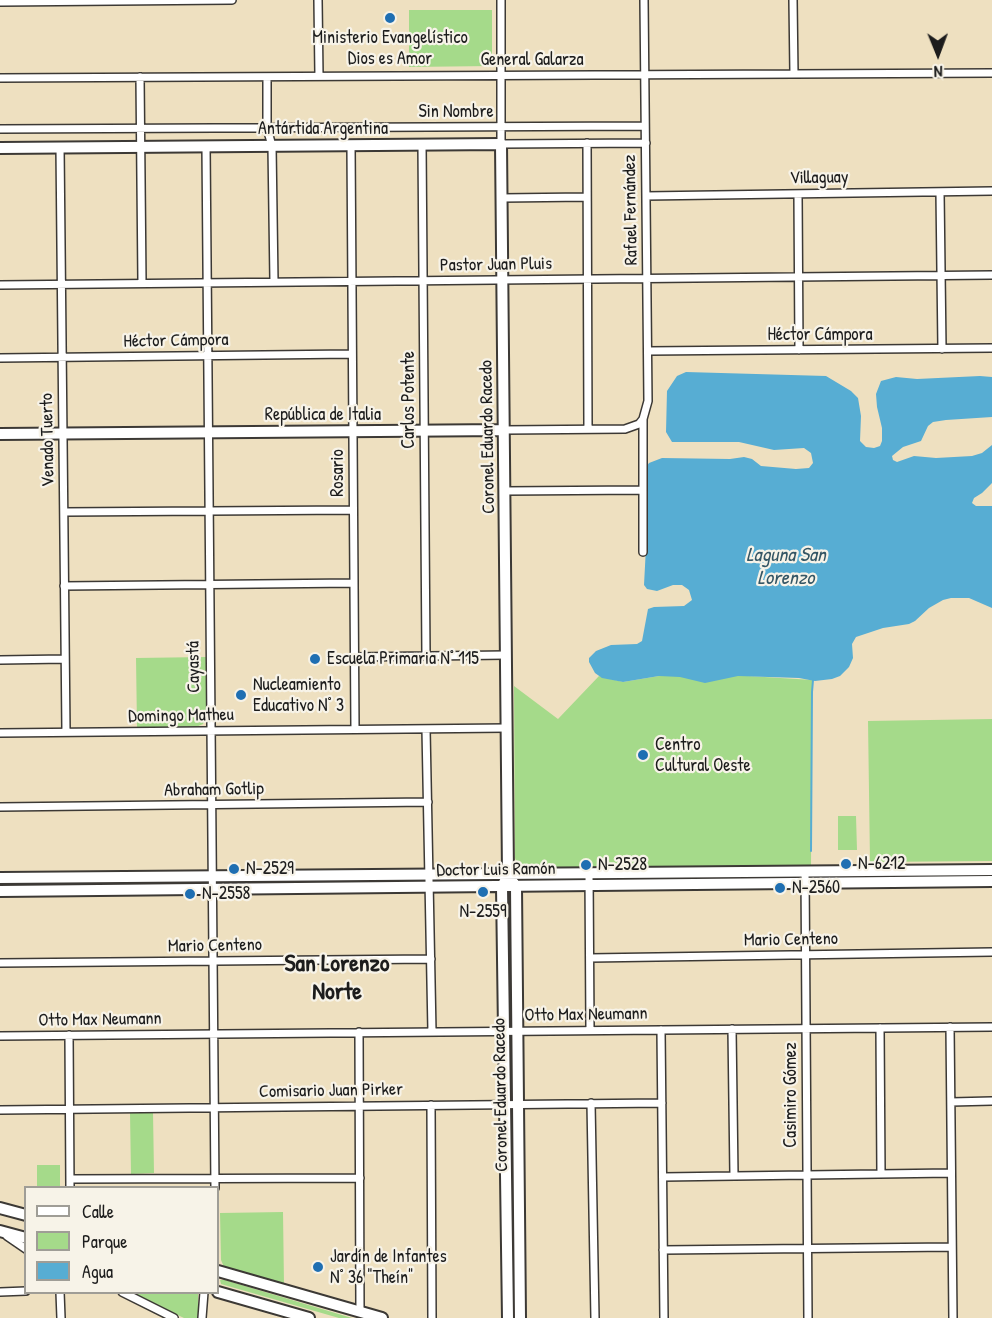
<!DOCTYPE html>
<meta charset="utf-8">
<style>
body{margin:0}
#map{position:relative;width:992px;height:1318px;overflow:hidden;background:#eee0c0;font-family:"Patrick Hand",sans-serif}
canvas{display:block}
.legend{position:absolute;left:24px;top:1186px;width:195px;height:108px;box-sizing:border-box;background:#f7f3e8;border:2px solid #9f9d96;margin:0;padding:8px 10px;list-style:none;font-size:18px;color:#1c1c1c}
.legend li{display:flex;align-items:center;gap:12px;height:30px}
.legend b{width:30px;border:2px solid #9f9d96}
.north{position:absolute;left:908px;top:24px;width:60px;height:60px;-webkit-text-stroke:4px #f7f3e8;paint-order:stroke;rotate:179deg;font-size:16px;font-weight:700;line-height:24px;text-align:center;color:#1c1c1c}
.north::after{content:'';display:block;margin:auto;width:21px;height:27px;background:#1c1c1c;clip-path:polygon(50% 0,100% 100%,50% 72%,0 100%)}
</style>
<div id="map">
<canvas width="992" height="1318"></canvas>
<ul class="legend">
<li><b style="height:8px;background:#fff"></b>Calle</li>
<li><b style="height:16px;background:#a5da8a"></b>Parque</li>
<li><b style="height:16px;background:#57add3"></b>Agua</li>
</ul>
<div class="north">N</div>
</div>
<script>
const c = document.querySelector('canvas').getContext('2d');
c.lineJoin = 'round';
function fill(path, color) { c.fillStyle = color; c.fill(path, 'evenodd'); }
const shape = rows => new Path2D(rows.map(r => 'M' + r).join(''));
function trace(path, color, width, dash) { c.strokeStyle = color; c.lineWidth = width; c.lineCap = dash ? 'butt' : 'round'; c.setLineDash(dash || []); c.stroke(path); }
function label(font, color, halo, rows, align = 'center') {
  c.font = font + ' "Patrick Hand",sans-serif'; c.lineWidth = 4.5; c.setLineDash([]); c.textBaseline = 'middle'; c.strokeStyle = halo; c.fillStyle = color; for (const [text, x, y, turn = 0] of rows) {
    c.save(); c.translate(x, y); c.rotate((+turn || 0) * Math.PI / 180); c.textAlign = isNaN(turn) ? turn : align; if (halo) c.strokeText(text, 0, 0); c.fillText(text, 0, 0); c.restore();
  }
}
const green = shape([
 [409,10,492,10,492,66,409,67],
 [206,657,206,717,203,724,196,727,137,727,136,658],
 [599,676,623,682,659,676,748,676,813,680,812,692,811,866,524,869,518,866,515,858,514,686,558,719],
 [992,719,992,861,870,862,868,721],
 [838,816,856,816,857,850,838,850],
 [417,879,417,883,223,885,223,881],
 [200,881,200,885,8,887,5,884,6,882],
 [153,1112,154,1173,131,1174,130,1113],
 [37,1165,60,1165,60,1187,37,1187],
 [283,1212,284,1285,224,1267,221,1260,220,1213],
 [220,1280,225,1280,352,1318,339,1318,221,1284],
 [131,1293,198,1293,198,1318,184,1318]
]);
const water = shape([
 [686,372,826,376,851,391,858,398,861,416,860,441,866,447,874,448,880,446,882,441,882,428,877,407,876,394,881,381,896,377,917,379,980,376,992,377,992,417,946,420,933,422,928,426,921,441,903,447,892,456,893,460,897,462,914,456,936,458,972,456,982,453,992,445,992,483,982,493,974,498,972,503,976,506,992,506,992,608,969,598,951,598,943,600,929,608,915,621,909,624,883,628,856,637,852,644,853,658,849,667,840,676,832,679,815,681,799,678,738,676,705,683,680,677,659,676,623,682,602,678,595,673,589,662,589,658,596,651,611,645,637,644,642,641,648,609,654,607,684,606,692,600,689,590,682,585,673,585,657,591,647,589,644,585,646,547,645,469,649,463,662,458,730,459,744,457,752,459,761,466,796,469,809,468,813,463,811,453,804,448,774,450,739,442,672,442,666,432,667,391,677,376]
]);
const stream = shape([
 [811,851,812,692,813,680]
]);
const street = shape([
 [318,0,319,76],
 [501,0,501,144,646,143],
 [793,0,794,74],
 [0,2,232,0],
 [140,77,142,283],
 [267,77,267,128,272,146,274,282],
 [0,78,992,73],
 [0,129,645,126],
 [587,143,588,429],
 [422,144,426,656],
 [351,145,355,729],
 [206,146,215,1188],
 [60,147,66,732],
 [940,192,942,349],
 [798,194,799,350],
 [646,196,992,191],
 [502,198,587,197],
 [0,285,992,275],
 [648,351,992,348],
 [0,358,352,354],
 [504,430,625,429,639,424,643,419],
 [505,491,643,490],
 [64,512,353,510],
 [643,552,643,419,648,401,644,0],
 [64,586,354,583],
 [354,657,506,655],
 [0,660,65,659],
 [426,729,432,1032],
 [0,733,507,728],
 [0,807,428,802],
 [805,871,808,1318],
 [589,873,590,1030],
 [590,958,992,952],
 [0,963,431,959],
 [950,1027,953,1318],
 [880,1028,881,1174],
 [732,1029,734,1176],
 [661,1030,664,1318],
 [359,1032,360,1312],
 [69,1035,70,1188],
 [0,1036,992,1027],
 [951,1102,992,1101],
 [591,1103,595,1318],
 [431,1105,432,1318],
 [0,1110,662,1103],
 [663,1177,951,1173],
 [70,1179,360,1178],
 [7,1236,26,1249],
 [663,1250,952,1247],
 [0,1292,26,1291],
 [60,1292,61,1318],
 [122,1292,174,1318],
 [202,1318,204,1292]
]);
const secondary = shape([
 [0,148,501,144,508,874,502,887,508,1318],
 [0,434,504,430],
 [0,878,992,870],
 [513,882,516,887,520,1318],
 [0,891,992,881]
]);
const primary = shape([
 [0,1208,26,1215],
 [0,1231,26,1238],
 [218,1271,382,1318],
 [218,1292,309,1318]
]);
const markers = [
 [390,18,6,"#1f6fb2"],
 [315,659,6,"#1f6fb2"],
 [241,695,6,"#1f6fb2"],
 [643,755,6,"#1f6fb2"],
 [846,864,6,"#1f6fb2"],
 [586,865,6,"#1f6fb2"],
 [234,869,6,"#1f6fb2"],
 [780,888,6,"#1f6fb2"],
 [483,892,6,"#1f6fb2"],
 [190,894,6,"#1f6fb2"],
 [318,1267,6,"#1f6fb2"]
];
const poiNames = [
 ["Ministerio Evangelístico",390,38,"center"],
 ["Dios es Amor",390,59,"center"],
 ["Escuela Primaria N° 115",327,659],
 ["Nucleamiento",253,685],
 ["Educativo N° 3",253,706],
 ["Centro",655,745],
 ["Cultural Oeste",655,766],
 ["N-6212",858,864],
 ["N-2528",598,865],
 ["N-2529",246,869],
 ["N-2560",792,888],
 ["N-2558",202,894],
 ["N-2559",483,912,"center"],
 ["Jardín de Infantes",330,1257],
 ["N° 36 \"Theín\"",330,1278]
];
const streetNames = [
 ["General Galarza",532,60],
 ["Sin Nombre",456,112],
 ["Antártida Argentina",323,129],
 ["Villaguay",819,178,-1],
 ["Rafael Fernández",631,210,-91],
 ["Pastor Juan Pluis",496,265,-1],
 ["Héctor Cámpora",820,335],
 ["Héctor Cámpora",176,341,-1],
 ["Carlos Potente",409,400,-90],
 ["República de Italia",323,415],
 ["Coronel Eduardo Racedo",488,437,-91],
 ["Venado Tuerto",48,440,-91],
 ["Rosario",338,473,-90],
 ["Cayastá",194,667,-91],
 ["Domingo Matheu",181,716,-1],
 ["Abraham Gotlip",214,790,-1],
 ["Doctor Luis Ramón",496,870,-1],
 ["Mario Centeno",791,940,-1],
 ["Mario Centeno",215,946,-1],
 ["Otto Max Neumann",586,1015,-1],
 ["Otto Max Neumann",100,1020,-1],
 ["Comisario Juan Pirker",331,1091,-1],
 ["Coronel Eduardo Racedo",501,1095,-91],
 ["Casimiro Gómez",791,1095,-90]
];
const waterNames = [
 ["Laguna San",786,556],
 ["Lorenzo",786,579]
];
const districtNames = [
 ["San Lorenzo",337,965],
 ["Norte",337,993]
];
fill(green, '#a5da8a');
fill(water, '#57add3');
trace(stream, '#57add3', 2);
trace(street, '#3c3935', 10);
trace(secondary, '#3c3935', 14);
trace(primary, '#3c3935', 14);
trace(street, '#fff', 7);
trace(secondary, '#fff', 10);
trace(primary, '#fff', 10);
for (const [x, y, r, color] of markers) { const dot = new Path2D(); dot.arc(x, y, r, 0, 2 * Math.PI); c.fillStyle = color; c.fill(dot); trace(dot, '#f7f3e8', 2); }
label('18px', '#1c1c1c', '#f7f3e8', poiNames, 'left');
label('18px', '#1c1c1c', '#f7f3e8', streetNames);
label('italic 20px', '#345665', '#f7f3e8', waterNames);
label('bold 24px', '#1c1c1c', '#f7f3e8', districtNames);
</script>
